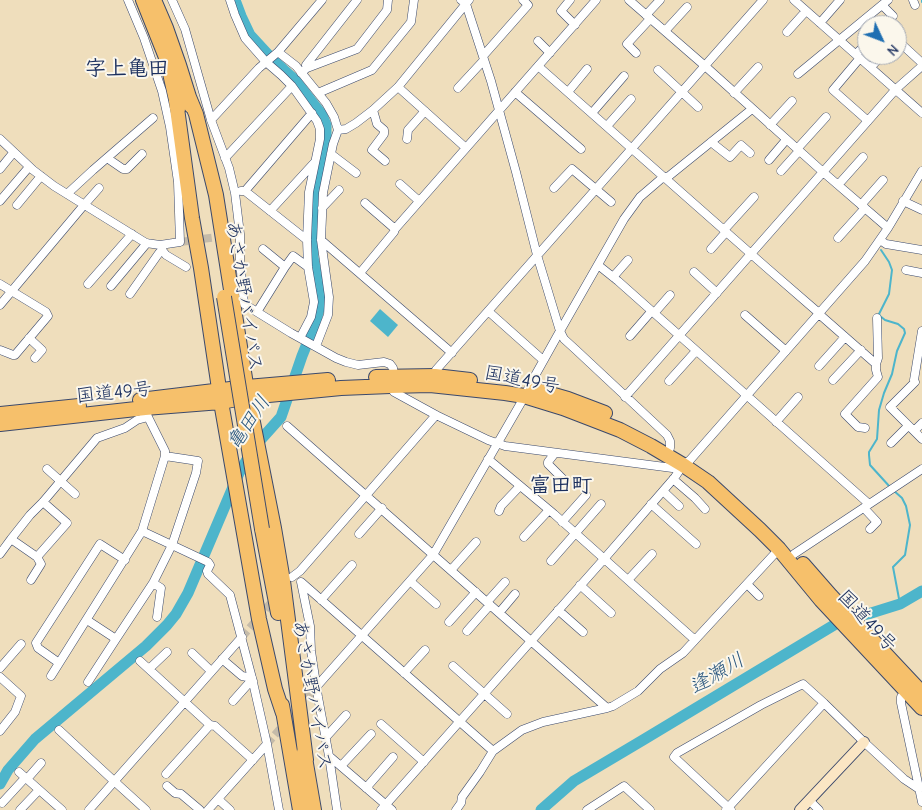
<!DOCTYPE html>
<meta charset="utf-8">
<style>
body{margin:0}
#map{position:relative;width:922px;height:810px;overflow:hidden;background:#efdebc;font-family:"Comic Neue",sans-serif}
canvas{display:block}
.north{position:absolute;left:857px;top:15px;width:50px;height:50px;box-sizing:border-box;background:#fbf7ec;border:1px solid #a1a7b3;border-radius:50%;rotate:133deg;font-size:14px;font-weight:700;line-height:20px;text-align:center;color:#1b2f5e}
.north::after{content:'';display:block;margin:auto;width:18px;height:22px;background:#1f6fb2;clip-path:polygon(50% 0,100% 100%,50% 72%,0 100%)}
</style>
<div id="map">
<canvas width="922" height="810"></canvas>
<div class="north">N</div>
</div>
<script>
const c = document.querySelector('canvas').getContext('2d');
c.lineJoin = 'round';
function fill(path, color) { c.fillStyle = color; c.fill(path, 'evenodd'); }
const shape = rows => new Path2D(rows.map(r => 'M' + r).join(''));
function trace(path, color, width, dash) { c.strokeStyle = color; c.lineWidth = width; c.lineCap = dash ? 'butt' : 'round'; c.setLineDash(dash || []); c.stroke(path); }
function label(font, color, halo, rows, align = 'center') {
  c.font = font + ' "Comic Neue","Klee One",sans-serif'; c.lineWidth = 4; c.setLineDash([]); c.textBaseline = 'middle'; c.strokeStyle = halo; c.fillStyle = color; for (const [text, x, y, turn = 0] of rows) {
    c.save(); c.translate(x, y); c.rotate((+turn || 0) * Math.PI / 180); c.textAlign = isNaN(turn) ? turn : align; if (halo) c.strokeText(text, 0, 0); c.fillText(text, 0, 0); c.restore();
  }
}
const water = shape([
 [380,309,398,325,388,337,370,321]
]);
const stream = shape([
 [922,0,922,2],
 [881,250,889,262,892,270,889,294,879,314,880,316,885,320,898,324,904,329,905,333,897,351,892,374,884,393,879,410,877,439,869,452,869,455,870,465,890,487],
 [893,490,902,498,906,506,910,525,905,555,893,567,900,604]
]);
const river = shape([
 [0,784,8,770,35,739,146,646,167,625,176,614,188,593,239,473,255,446,281,417,302,356,315,324,321,301,313,257,313,216,317,179,326,138,326,125,322,115,294,79,273,60,250,35,241,16,235,0],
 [541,810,574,781,643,740,849,616,868,614,900,604,922,591]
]);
const streetTunnel = shape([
 [180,242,240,234],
 [242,637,275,598],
 [267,744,317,686]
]);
const street = shape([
 [172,0,185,29,211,120,229,168,235,193,240,234,240,261,244,304,291,333,336,358,346,362,358,365,384,362,390,364,393,368,394,376],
 [230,0,235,15,245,38,266,62,281,75,292,86,317,121,320,129,320,139,309,192,307,240,308,267,314,302,311,317,300,338],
 [461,0,466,4,491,81,516,172,537,255,560,331,564,339,575,349,667,435,670,441,670,448],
 [570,0,561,11,575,25],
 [629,0,705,66,823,172,888,228],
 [794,0,922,113],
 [913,0,915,5],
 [882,5,893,16,884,25],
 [646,15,660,0],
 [820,23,840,0],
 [665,31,687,7],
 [787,32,806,11],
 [897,40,922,63],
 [538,41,550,53],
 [278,52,296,66,326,103,334,117,338,130,333,144,323,193,321,240,329,297,328,315,316,346],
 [636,53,627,44,650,19],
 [856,54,867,43],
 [483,56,528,5,523,0],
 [860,58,833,90,868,121],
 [538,66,767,268,820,314],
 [871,67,882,55],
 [307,68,306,65,357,0],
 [658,70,698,107],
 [301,73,307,68,357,49,387,10,388,0],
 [798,74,888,0],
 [398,87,466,148],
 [458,88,484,60],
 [515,92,581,149],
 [568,92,587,69],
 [318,93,372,70,411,22,414,0],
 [734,93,758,67],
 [373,110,377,124,384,130,384,134,372,150,385,161],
 [592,113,624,76],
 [211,120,259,68,278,52,322,0],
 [770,125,792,101],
 [607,126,631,99],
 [338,130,346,129,356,123,373,110,398,87,469,0],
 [0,139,33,170,54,186,146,243,160,245,180,242,178,182,170,127,162,91,144,38,128,0],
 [407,139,408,130,425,111],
 [711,142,730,157,741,145,750,153],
 [797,149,826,117],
 [331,154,356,173],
 [107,158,123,169,127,169,142,154],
 [225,158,292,86],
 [769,160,786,140],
 [0,169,13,153],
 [781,171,799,151],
 [400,184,419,201],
 [838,185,863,157],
 [554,188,572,169,611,202],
 [241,191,245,191,307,240],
 [245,191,312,113],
 [67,194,93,170,153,118],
 [0,201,29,167],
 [903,201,922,210],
 [365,203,395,229],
 [17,205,41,176],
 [861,205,883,180],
 [322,208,339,190],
 [270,211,314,163],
 [724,230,754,197],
 [838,238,865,208],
 [321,240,452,353],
 [880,240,886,244,922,250],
 [162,247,162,250,166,255,186,267],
 [263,249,285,267],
 [711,249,726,232],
 [598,265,618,281,869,504],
 [906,270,922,273],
 [694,272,717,293],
 [360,273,394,232,395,229,596,0],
 [613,277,628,260],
 [0,284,46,312,48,316,15,355,13,355,0,350],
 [88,284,132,234],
 [111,286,147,243],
 [130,294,159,253,162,250],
 [0,305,84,205,99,188],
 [488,311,543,360],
 [257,312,285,267,293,256,308,267],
 [819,314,876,364,876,370,878,377,845,414,858,427,865,428],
 [745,315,786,351],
 [922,331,914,380,915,382,890,407,922,439],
 [630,336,650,313,656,311,670,295],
 [29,338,42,350,35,358],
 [876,364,878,358,877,318],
 [819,366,845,337],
 [435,376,436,370,763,0],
 [833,380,861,350],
 [669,381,696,351],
 [390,386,394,392,436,415,488,440,505,446,680,469],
 [625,397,896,89,922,66],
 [776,422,798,397],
 [287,426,607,708,613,706,638,691,660,669,683,653,779,549],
 [914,431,922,423],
 [891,443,908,426],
 [555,453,548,462,548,464,565,481],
 [488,459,554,514,695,640],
 [47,469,75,494],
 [673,479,695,498,705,509],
 [663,491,679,506],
 [651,504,696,544],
 [864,508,877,522,870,529],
 [499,511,501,506,520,486],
 [562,522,586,495],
 [142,531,208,562,210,565,207,571,208,574,230,595,252,678,267,744,279,810],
 [359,534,382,508],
 [524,537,549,510],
 [11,539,37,557,67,523,43,502],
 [0,554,11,539,30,515,43,502,97,438,125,428,137,420,148,417],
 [794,554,922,469],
 [551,561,601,504],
 [451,570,476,542],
 [292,577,300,571,436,415],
 [31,580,41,564,37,557],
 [628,580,652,554],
 [410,581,436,604],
 [153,583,161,588,157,617],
 [747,584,759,596],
 [580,585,611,613],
 [321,600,352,565],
 [487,602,505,582],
 [558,610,583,632],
 [499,613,515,594],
 [87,620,116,639,153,583,172,545,196,473,198,461,165,456],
 [449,622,476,592],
 [467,631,490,605],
 [192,653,211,671],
 [222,659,242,676,252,678],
 [140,661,210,725,215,726,253,760],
 [59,663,38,648,36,643,100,544,125,560],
 [453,666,507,714],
 [0,668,21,644],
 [149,669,167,652],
 [404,673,425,650],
 [51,676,142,531,165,456,165,451,148,417,145,408],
 [0,677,21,696,15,712,0,731],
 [88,682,116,639],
 [317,686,433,555,522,401,532,381,560,331,624,219,640,197,661,179,669,176,752,109],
 [908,688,901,697,901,703,922,802],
 [233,701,249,683,253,681],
 [381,724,424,762],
 [59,730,114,781,146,810],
 [326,737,346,715],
 [493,751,522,730,543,722,607,708],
 [329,756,392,810],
 [341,766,371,734],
 [19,772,62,810],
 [166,774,210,725],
 [27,779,41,763],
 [167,786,175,793,181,794,200,810],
 [366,788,393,757],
 [218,799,230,810],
 [809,800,819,810],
 [2,803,25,778],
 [20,810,39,790],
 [89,810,242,637],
 [208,810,267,744],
 [337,810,329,756,318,697,311,651,310,626,301,582,493,751,480,772,462,797,461,803,456,810],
 [381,810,604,559,675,477,683,465,690,460,865,261,888,228,922,171],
 [587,810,624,786,650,810],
 [726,810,824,703],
 [731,810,674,757,677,753,761,705,803,684,824,703,864,742,904,779,919,789]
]);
const secondary = shape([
 [800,810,864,742]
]);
const highway = shape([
 [143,0,167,60,178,109],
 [154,0,166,28,179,65,189,97,191,106],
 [189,97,196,114,216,195,248,397,274,528,283,581,306,760],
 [176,101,192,218,201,268,221,402,259,619,275,689,283,713],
 [376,377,435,376,470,380],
 [533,389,568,399,605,413],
 [140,400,247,387,328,380],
 [0,414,79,406],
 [0,424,145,408,221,402,248,397,341,388,390,386,430,385,505,393,524,396,563,408,620,430,651,446,683,465,708,482,760,530,779,549,821,600,922,708],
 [262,529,278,613],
 [803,564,831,596,922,693],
 [282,705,300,810],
 [304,752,314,810]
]);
const highwayBridge = shape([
 [224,297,262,529]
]);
const streetNames = [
 ["あさか野バイパス",244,296,81],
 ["国道49号",522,380,11],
 ["国道49号",114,393,-6],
 ["国道49号",867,621,47],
 ["あさか野バイパス",312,695,80]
];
const waterNames = [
 ["亀田川",249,423,-56],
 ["逢瀬川",717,674,-31]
];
const quarterNames = [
 ["字上亀田",127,69],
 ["富田町",561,486]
];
fill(water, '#4db5cb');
trace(stream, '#4db5cb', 2);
trace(river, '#4db5cb', 11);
trace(streetTunnel, '#c5bba9', 8, [8, 4]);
trace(street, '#3b496c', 9);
trace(secondary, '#3b496c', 12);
trace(highway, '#3b496c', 16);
trace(street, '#fff', 8);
trace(secondary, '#fbe6c4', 10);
trace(highway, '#f6c06b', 14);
trace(highwayBridge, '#3b496c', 16, []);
trace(highwayBridge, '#f6c06b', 14);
label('19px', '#1b2f5e', '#fbf7ec', streetNames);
label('italic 20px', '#2a577f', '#fbf7ec', waterNames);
label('bold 21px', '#1b2f5e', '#fbf7ec', quarterNames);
</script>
